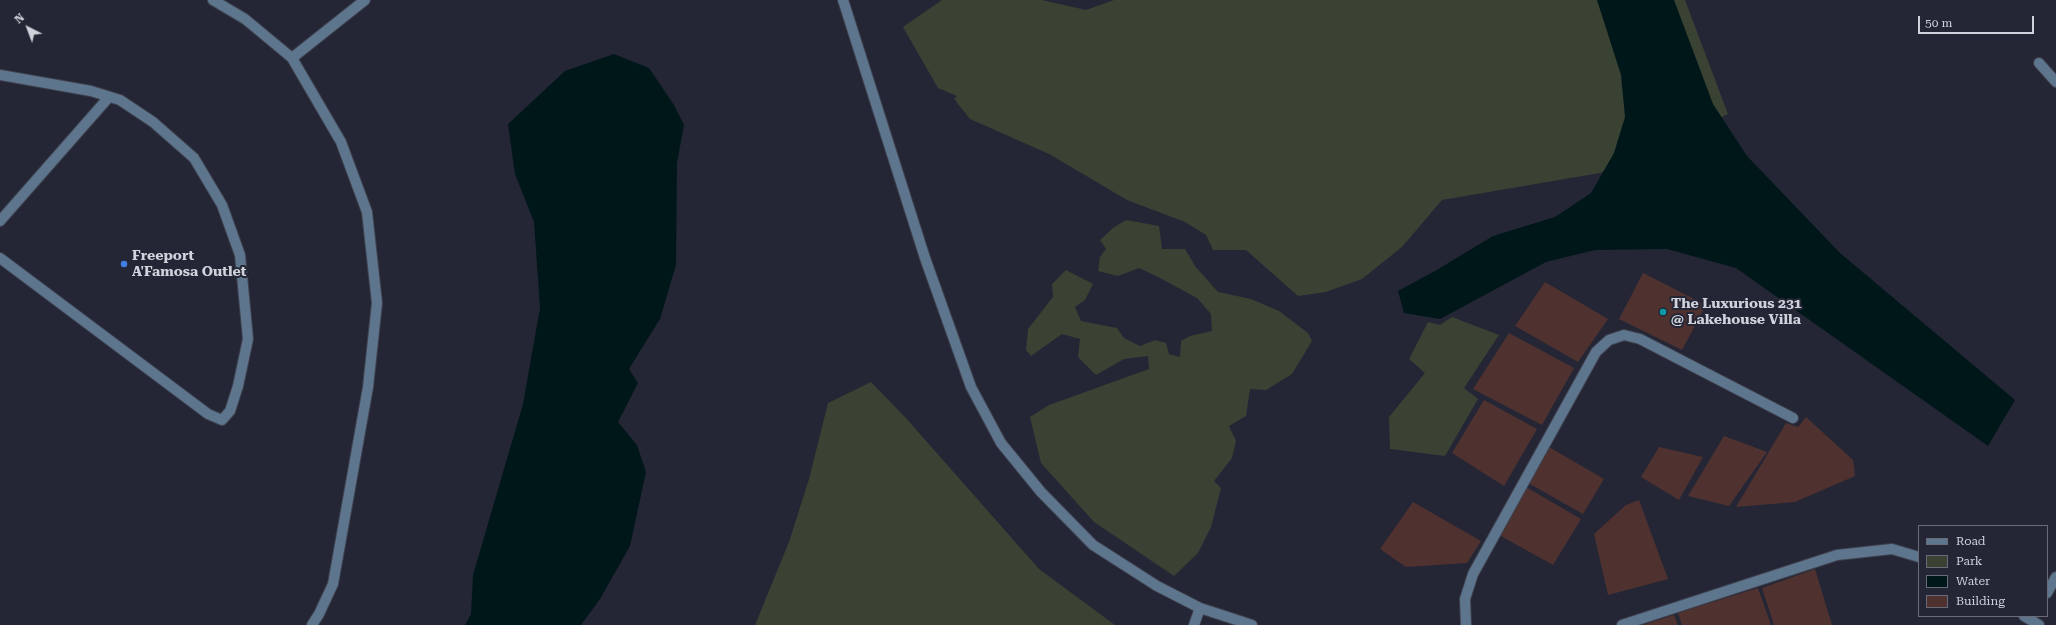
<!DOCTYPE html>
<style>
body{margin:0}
#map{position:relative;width:2056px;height:625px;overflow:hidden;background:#242635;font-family:"Roboto Serif",serif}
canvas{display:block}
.legend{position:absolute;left:1918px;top:525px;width:130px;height:92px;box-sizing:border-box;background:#242635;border:1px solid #696b78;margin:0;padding:5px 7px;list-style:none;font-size:12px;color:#d0d2dc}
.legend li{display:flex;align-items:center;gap:8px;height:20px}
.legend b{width:20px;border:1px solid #696b78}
.north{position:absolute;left:8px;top:8px;width:40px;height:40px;-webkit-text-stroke:3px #242635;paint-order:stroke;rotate:318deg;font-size:11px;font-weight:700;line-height:16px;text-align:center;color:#d0d2dc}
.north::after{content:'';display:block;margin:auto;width:14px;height:18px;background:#d0d2dc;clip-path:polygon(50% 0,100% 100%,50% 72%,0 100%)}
.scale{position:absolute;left:1918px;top:16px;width:116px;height:18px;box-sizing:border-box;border:2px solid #d0d2dc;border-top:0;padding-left:5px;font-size:12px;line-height:14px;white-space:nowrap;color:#d0d2dc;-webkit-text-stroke:3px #242635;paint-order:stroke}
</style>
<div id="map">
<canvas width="2056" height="625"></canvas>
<ul class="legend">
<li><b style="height:5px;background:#5d768d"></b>Road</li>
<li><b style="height:11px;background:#3a4233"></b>Park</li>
<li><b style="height:11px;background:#001719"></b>Water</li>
<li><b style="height:11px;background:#4f322f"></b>Building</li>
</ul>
<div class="north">N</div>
<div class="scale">50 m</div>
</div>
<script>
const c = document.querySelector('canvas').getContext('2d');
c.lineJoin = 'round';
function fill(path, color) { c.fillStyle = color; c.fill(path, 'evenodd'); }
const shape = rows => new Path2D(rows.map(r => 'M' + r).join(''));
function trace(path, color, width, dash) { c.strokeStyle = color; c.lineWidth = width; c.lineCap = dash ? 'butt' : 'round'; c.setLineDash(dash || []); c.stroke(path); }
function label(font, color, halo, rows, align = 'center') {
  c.font = font + ' "Roboto Serif",serif'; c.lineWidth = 4; c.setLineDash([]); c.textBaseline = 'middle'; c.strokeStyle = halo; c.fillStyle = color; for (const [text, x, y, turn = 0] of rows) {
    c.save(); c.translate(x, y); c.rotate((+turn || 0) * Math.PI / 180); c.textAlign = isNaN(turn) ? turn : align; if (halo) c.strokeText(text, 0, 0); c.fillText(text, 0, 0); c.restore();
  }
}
const green = shape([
 [942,0,1042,0,1086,10,1114,0,1685,0,1728,114,1600,173,1442,200,1402,247,1362,279,1326,292,1298,296,1246,250,1213,250,1206,235,1185,222,1127,200,1049,154,970,119,954,99,957,96,938,88,903,27],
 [1126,220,1159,226,1162,249,1185,249,1195,266,1218,292,1251,299,1279,311,1308,333,1312,341,1292,374,1266,390,1250,389,1246,416,1229,426,1236,441,1232,458,1214,481,1221,488,1211,527,1198,553,1174,576,1094,522,1041,463,1030,417,1049,405,1149,369,1148,356,1124,359,1096,375,1078,357,1080,339,1062,334,1031,356,1026,350,1028,329,1053,297,1052,284,1066,270,1093,284,1085,300,1075,307,1081,321,1117,328,1124,338,1140,346,1155,340,1166,343,1169,354,1180,357,1181,341,1190,336,1212,331,1211,314,1197,298,1160,278,1139,268,1118,276,1098,271,1100,257,1106,249,1100,240,1113,228],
 [1452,317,1499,335,1464,388,1478,399,1445,456,1390,449,1389,417,1425,373,1409,359,1428,322,1440,325],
 [871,382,905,417,1039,569,1115,625,755,625,789,542,809,479,828,403]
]);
const water = shape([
 [1597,0,1674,0,1713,104,1747,156,1840,253,2015,400,1988,446,1736,268,1667,249,1595,250,1546,262,1440,319,1404,313,1398,291,1435,271,1493,236,1555,217,1591,193,1614,153,1625,117,1621,75],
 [614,54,649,68,674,105,684,125,677,163,676,265,660,319,629,369,638,383,618,422,637,445,646,472,630,546,600,599,581,625,465,625,471,614,473,575,523,404,540,308,534,222,515,174,508,124,565,71]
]);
const building = shape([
 [1643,273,1706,305,1682,350,1619,319],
 [1545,282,1608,319,1578,362,1515,326],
 [1509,333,1574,368,1542,425,1473,389],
 [1484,400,1537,429,1504,486,1452,453],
 [1806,417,1853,460,1855,476,1795,502,1736,507,1786,423,1798,427],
 [1724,436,1767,452,1729,506,1688,496],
 [1549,447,1604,479,1583,514,1528,483],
 [1659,447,1703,457,1679,500,1641,477],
 [1526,487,1581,519,1553,565,1499,535],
 [1639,500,1668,579,1608,595,1594,534,1626,505],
 [1413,502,1481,541,1467,563,1406,567,1380,549],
 [1815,569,1832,625,1774,625,1762,588],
 [1758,588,1771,625,1682,625,1678,613],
 [1674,615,1678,625,1643,625]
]);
const minor = shape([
 [213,0,245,19,292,58,341,142,367,212,377,303,368,387,333,584,319,614,312,625],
 [843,0,925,258,971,387,1001,443,1041,492,1093,545,1157,586,1200,608,1252,625],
 [292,58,365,0],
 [2039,63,2056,82],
 [0,75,91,91,120,100,153,122,194,158,222,205,240,255,248,339,238,386,230,411,222,420,208,414,0,258],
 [0,221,109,97],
 [2047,593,2056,577],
 [2024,616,2039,625],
 [1194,625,1200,608],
 [1466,625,1465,599,1473,574,1596,352,1609,340,1624,335,1640,339,1793,418],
 [1622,625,1837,555,1892,549,1919,557]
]);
const markers = [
 [124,264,4,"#3f7fe0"],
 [1663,312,4,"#0f9aa8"]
];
const poiNames = [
 ["Freeport",132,256],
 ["A'Famosa Outlet",132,272],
 ["The Luxurious 231",1671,304],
 ["@ Lakehouse Villa",1671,320]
];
fill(green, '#3a4233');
fill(water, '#001719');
fill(building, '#4f322f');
trace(minor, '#404250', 12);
trace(minor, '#5d768d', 10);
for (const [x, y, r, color] of markers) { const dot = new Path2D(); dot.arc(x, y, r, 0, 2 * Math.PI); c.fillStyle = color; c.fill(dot); trace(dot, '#242635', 1.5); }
label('bold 14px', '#d0d2dc', '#242635', poiNames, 'left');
</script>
